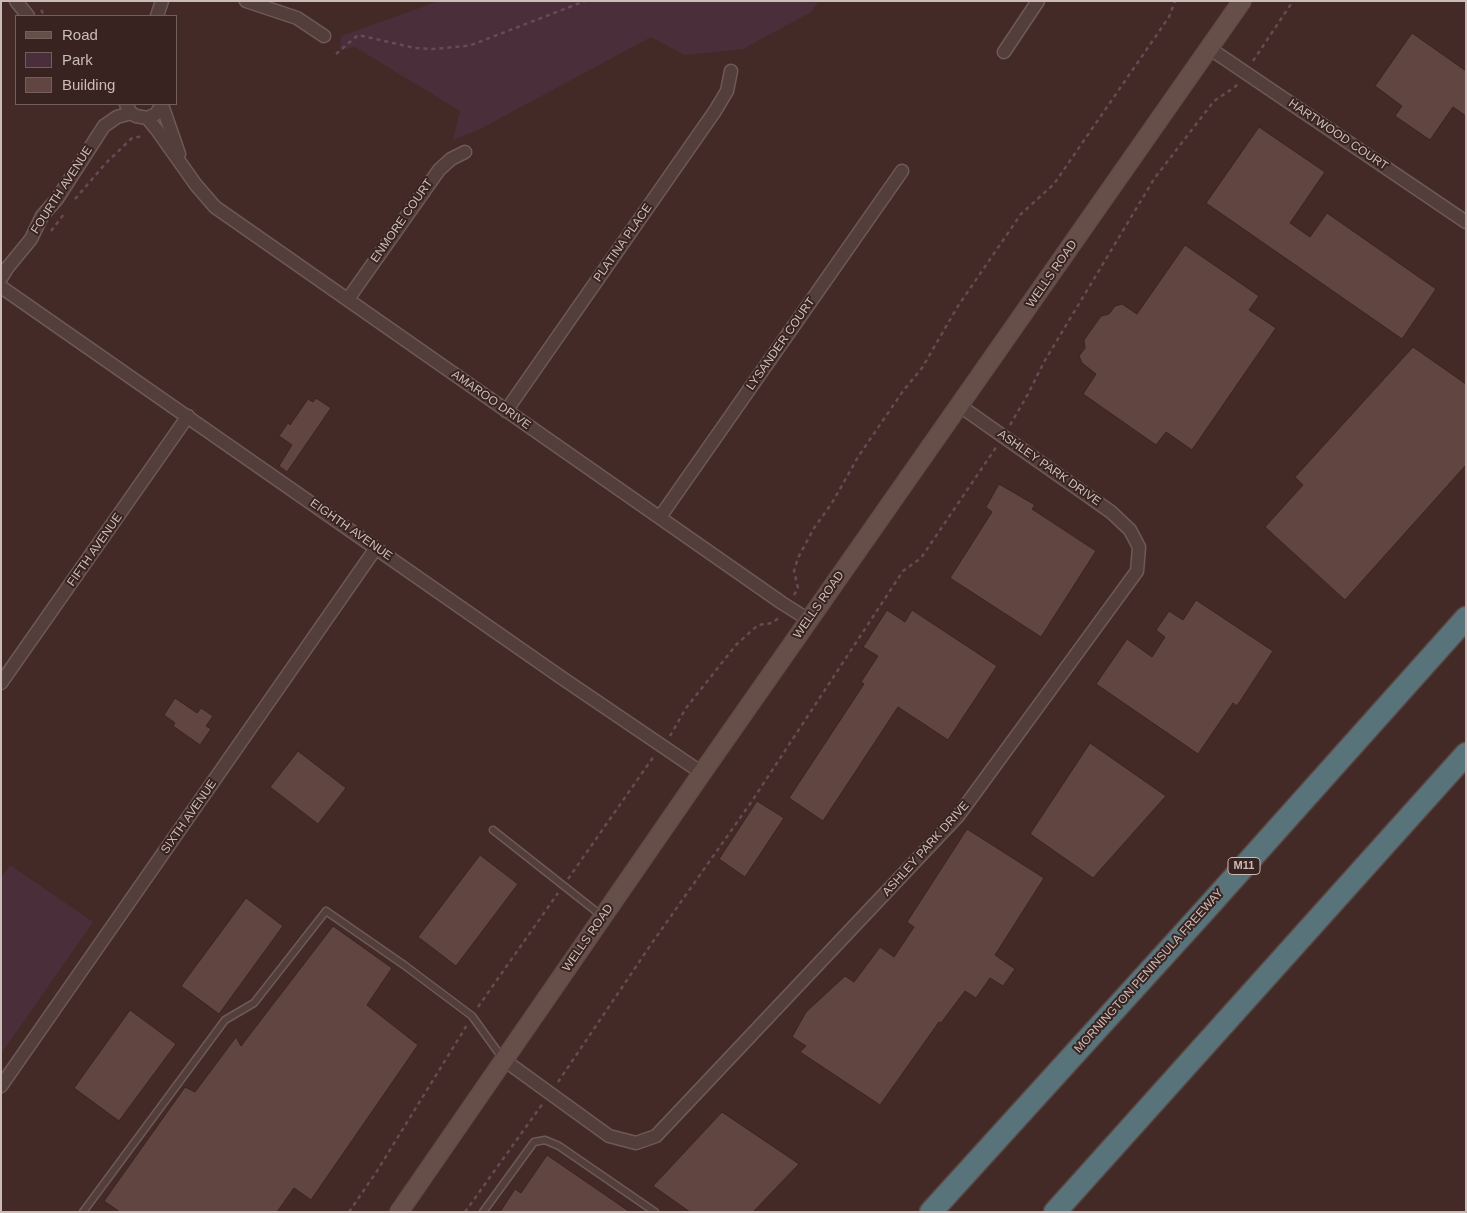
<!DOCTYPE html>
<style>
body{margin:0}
#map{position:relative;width:1467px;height:1213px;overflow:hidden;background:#432a27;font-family:Arial,sans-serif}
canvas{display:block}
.frame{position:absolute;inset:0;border:2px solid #ccbcb8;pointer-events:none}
.legend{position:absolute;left:15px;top:15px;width:162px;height:90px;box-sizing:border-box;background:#382320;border:1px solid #73605d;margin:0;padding:6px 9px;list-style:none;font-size:15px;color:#ccbcb8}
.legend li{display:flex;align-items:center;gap:10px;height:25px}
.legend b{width:25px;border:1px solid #73605d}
</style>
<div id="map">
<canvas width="1467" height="1213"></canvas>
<div class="frame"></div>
<ul class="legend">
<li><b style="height:6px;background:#664e49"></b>Road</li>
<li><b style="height:14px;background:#4a2f3b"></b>Park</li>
<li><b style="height:14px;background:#604541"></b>Building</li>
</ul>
</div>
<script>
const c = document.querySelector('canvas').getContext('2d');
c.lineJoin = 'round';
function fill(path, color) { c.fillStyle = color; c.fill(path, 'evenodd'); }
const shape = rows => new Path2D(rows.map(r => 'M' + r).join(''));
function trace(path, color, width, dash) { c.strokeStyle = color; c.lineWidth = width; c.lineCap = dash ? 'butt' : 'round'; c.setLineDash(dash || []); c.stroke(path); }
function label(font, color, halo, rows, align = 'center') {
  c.font = font + ' Arial,sans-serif'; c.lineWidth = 4; c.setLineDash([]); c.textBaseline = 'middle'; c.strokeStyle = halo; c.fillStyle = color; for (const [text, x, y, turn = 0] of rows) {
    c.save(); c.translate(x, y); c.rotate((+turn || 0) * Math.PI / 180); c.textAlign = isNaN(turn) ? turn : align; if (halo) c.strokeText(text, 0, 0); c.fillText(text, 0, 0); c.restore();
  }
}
const green = shape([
 [439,1,819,1,811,12,743,49,685,55,651,37,480,129,453,140,460,111,355,47,340,50,341,36],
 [10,865,93,922,1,1054,1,878]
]);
const building = shape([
 [1412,33,1466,71,1466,116,1453,107,1430,140,1395,116,1402,106,1375,86,1412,33],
 [1259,127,1325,172,1290,223,1310,237,1327,213,1436,289,1402,339,1206,203,1259,127],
 [1185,245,1259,296,1249,310,1276,328,1192,450,1166,432,1156,445,1083,394,1096,374,1082,363,1079,356,1085,348,1084,340,1101,316,1109,314,1115,306,1122,304,1137,314,1185,245],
 [1413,347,1466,384,1466,465,1345,600,1265,527,1303,485,1295,477,1413,347],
 [316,398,331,408,287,472,279,466,292,445,279,436,288,423,290,425,308,399,313,402,316,398],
 [999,484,1035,505,1032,509,1096,551,1041,637,950,578,992,512,986,507,999,484],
 [1196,600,1273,651,1237,706,1233,703,1198,754,1096,684,1127,639,1152,657,1165,637,1156,630,1169,611,1183,620,1196,600],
 [887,610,905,622,912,610,997,666,948,740,898,707,823,821,789,798,864,684,861,682,878,656,863,647,887,610],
 [175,698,197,713,201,708,213,716,206,726,211,729,200,745,173,726,175,723,164,715,175,698],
 [1090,743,1166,796,1093,878,1030,834,1090,743],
 [298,751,346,788,318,824,270,787,298,751],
 [757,801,784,818,745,877,719,859,757,801],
 [967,829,1044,878,995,955,1015,969,1003,986,990,978,976,998,965,991,941,1023,939,1022,880,1105,800,1052,806,1046,792,1037,806,1012,845,976,854,982,880,947,894,957,914,927,907,922,967,829],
 [480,855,518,884,456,966,418,937,480,855],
 [246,898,283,926,219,1014,181,986,246,898],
 [333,926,392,968,367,1005,418,1045,311,1200,294,1188,277,1212,120,1212,104,1201,185,1087,195,1092,236,1037,241,1046,333,926],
 [130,1010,176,1044,119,1121,74,1088,130,1010],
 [722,1112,799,1164,753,1212,690,1212,653,1186,722,1112],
 [547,1155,630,1212,500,1212,515,1189,521,1193,547,1155]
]);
const path = shape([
 [41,10,45,16],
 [336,54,358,35,415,48,433,49,465,46,474,44,585,1],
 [1253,61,1293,1],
 [75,199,106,163,132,138,144,136],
 [51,231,64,214],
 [1010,425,1028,394,1044,362,1154,179,1214,101,1235,87,1239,82],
 [794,595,798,588,794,571,798,558,814,528,832,503,858,457,903,391,922,368,958,306,1021,214,1054,184,1169,17,1175,1],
 [670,736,686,708,736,645,758,625,772,623,780,617],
 [568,879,654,756],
 [478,1007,558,893],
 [558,1082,652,943,752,801,903,571,921,558,997,446],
 [349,1212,377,1171,467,1025],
 [465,1212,543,1103]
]);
const service = shape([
 [493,830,602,916],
 [83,1212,225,1020,254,1003,326,911,404,965,472,1016,503,1059],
 [483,1212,534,1142,545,1140,559,1146,655,1212]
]);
const minor = shape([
 [16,1,28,16],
 [246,1,297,18,324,36],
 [157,16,162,1],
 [1209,48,1466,222],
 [1004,52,1038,1],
 [126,104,131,113,136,116,147,118,156,114,162,104],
 [162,105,179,154],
 [147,118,157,130,196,185,215,207,782,603,809,620],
 [1,278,8,267,31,239,42,216,57,199,104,126,117,117,131,113],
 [1,287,562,678,702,773],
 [348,299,439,170,451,159,465,152],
 [506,411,715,111,727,91,731,71],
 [660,517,902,171],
 [1,683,188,416],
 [504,1060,609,1136,636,1143,656,1136,958,816,1137,571,1139,547,1130,530,1111,512,960,406],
 [1,1086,376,548]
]);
const secondary = shape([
 [399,1212,702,773,1242,1]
]);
const motorway = shape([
 [931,1212,1206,909,1466,618],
 [1055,1212,1466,754]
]);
const shields = [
 [1244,866,32]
];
const shieldNames = [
 ["M11",1244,866]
];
const streetNames = [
 ["HARTWOOD COURT",1338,135,34],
 ["FOURTH AVENUE",62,190,-57],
 ["ENMORE COURT",402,221,-55],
 ["PLATINA PLACE",623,243,-55],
 ["WELLS ROAD",1052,274,-55],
 ["LYSANDER COURT",781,344,-55],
 ["AMAROO DRIVE",491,400,35],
 ["ASHLEY PARK DRIVE",1049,468,35],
 ["EIGHTH AVENUE",351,530,35],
 ["FIFTH AVENUE",95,550,-55],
 ["WELLS ROAD",819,605,-55],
 ["SIXTH AVENUE",189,817,-55],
 ["ASHLEY PARK DRIVE",926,849,-48],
 ["WELLS ROAD",588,938,-55],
 ["MORNINGTON PENINSULA FREEWAY",1149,971,-48]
];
fill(green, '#4a2f3b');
fill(building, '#604541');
trace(building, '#3a2522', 1);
trace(service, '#6d5a56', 9);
trace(minor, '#6d5a56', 15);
trace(secondary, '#5c4845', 20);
trace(motorway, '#5a4643', 25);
trace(path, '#654c54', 2.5, [4, 4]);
trace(service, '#533e3b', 6);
trace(minor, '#533e3b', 12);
trace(secondary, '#664e49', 18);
trace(motorway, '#587379', 22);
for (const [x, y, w] of shields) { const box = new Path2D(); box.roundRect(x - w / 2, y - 8.5, w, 17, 4); c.fillStyle = '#382320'; c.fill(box); trace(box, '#ccbcb8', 1); }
label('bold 11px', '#ccbcb8', null, shieldNames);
label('12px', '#ccbcb8', '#382320', streetNames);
</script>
